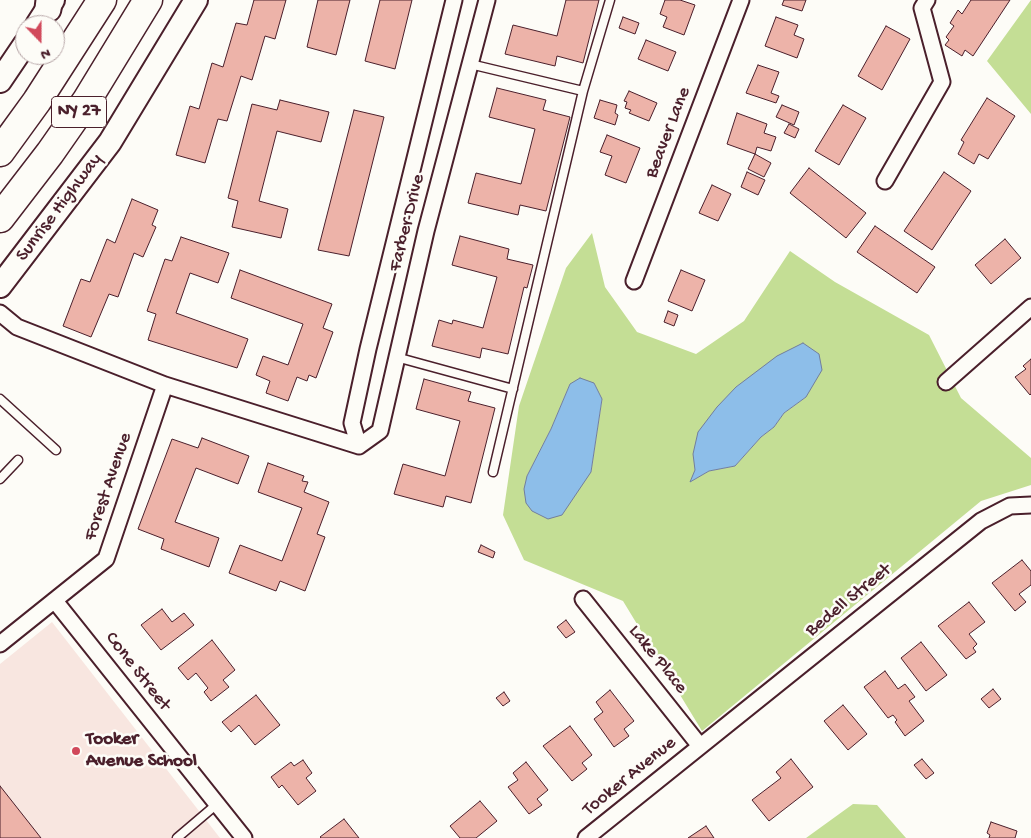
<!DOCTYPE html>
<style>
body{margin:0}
#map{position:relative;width:1031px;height:838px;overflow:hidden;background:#fdfcf7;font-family:"Gochi Hand",sans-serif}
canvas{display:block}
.north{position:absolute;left:15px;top:15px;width:50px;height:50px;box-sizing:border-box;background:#fdfcf7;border:1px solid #b5a4a5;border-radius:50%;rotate:158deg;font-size:14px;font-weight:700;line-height:20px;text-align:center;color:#4a1f2b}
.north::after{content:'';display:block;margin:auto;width:18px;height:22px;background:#d1495b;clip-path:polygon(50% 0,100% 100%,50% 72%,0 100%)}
</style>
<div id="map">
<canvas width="1031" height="838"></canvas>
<div class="north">N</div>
</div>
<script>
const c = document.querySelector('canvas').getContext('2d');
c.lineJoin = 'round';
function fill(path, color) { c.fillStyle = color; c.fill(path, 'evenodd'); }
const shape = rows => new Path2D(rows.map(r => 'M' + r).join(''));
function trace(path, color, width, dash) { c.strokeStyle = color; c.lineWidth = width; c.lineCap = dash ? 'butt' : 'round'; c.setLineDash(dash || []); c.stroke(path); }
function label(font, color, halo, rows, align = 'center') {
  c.font = font + ' "Gochi Hand",sans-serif'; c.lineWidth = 5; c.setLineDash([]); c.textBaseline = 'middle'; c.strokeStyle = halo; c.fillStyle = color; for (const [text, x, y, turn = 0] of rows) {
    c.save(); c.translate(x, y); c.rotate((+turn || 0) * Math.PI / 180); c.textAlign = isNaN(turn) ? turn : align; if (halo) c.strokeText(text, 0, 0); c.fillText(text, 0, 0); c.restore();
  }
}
const built = shape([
 [52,622,220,838,0,838,0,664]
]);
const green = shape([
 [1031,0,1031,114,987,61],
 [592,233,605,287,637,332,696,354,744,321,790,251,835,282,929,335,961,398,1031,458,1031,485,981,501,702,731,623,601,524,560,503,515,519,406,566,268],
 [753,376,806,397,784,413,774,427,761,437,735,466,709,471,691,481,736,387],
 [594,383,602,400,591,472,527,476,551,429,570,384],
 [853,804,877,805,906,838,806,838]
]);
const water = shape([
 [803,343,819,354,822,370,806,397,784,413,774,427,761,437,735,466,709,471,690,482,695,470,693,454,698,432,717,407,736,387,777,356,803,343],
 [580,378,594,383,602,399,591,472,562,515,548,519,532,511,526,503,524,489,527,476,551,429,570,384,580,378]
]);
const building = shape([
 [254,0,286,0,275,39,265,36,252,80,241,76,227,121,218,119,205,163,176,155,190,106,199,109,212,63,223,67,236,23,247,25,254,0],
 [318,0,350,0,336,55,307,47,318,0],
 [380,0,412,0,395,69,365,61,380,0],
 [566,0,599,0,583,63,557,56,555,66,505,54,513,25,557,36,566,0],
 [665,0,680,0,695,5,684,35,663,27,667,17,660,14,665,0],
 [784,0,806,0,802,11,782,5,784,0],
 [971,0,1010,0,973,56,965,50,962,56,945,45,949,40,946,37,954,26,950,23,958,10,962,14,971,0],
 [623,17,639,23,635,34,619,28,623,17],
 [776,17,798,25,794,35,804,39,797,58,765,46,776,17],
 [886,26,910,39,882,90,858,76,886,26],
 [646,40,676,52,668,71,638,59,646,40],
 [758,65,779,72,771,93,779,96,776,103,746,93,758,65],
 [497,88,546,100,543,110,570,117,546,211,520,205,518,215,468,203,476,173,521,184,535,129,489,117,497,88],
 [629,91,657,103,649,121,629,113,631,110,625,108,627,102,624,101,629,91],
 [987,98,1015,116,988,159,979,154,974,164,958,154,964,142,961,140,987,98],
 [280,100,329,112,321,142,277,131,259,201,288,209,281,238,232,227,238,201,228,198,252,104,277,110,280,100],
 [600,100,617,105,615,113,618,115,615,125,594,118,600,100],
 [782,105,799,112,794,125,776,117,782,105],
 [843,105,866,118,839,165,815,151,843,105],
 [354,110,384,117,349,256,318,250,354,110],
 [737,113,767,124,764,133,776,137,771,151,757,147,755,154,727,144,737,113],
 [789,124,799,129,795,138,784,133,789,124],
 [607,135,640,148,626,183,605,175,612,156,600,152,607,135],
 [755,154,771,163,764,177,748,169,755,154],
 [809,168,866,213,846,238,790,193,809,168],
 [747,172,765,180,758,195,741,187,747,172],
 [944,172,971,191,932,250,904,231,944,172],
 [712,185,731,194,718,221,699,213,712,185],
 [132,199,158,210,152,225,156,227,143,257,134,253,118,297,109,294,91,337,63,326,81,279,90,282,107,239,115,243,132,199],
 [875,226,935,267,917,293,857,252,875,226],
 [460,236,509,249,507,259,533,265,527,288,524,287,508,354,482,348,480,358,432,346,439,320,452,324,453,320,483,328,497,277,452,265,460,236],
 [181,237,229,253,218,283,190,273,176,313,248,339,237,368,148,340,156,314,147,311,165,259,172,261,181,237],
 [1005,239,1021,258,991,284,975,265,1005,239],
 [240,270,332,304,323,328,333,332,316,378,309,375,307,381,297,377,288,401,266,393,270,381,256,375,263,356,288,365,303,324,231,298,240,270],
 [681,270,705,280,692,311,668,301,681,270],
 [668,311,678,315,674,326,664,322,668,311],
 [1031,359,1031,394,1030,395,1015,377,1026,369,1023,366,1031,359],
 [424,379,471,392,468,401,495,408,471,503,446,496,443,507,394,494,403,464,445,476,460,421,416,409,424,379],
 [202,438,249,456,238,484,196,468,175,522,219,538,209,567,161,549,164,539,138,529,172,439,198,448,202,438],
 [268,463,304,476,302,481,308,482,304,492,329,502,317,534,325,537,305,591,280,581,276,591,229,573,240,545,282,561,302,508,258,492,268,463],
 [481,545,495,552,493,558,478,552,481,545],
 [1022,560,1031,571,1031,585,1019,594,1026,602,1015,611,992,583,1022,560],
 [969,602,985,622,969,634,977,644,973,648,976,652,966,659,938,626,969,602],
 [162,609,172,622,184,613,194,625,161,650,141,625,162,609],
 [566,620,575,632,566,638,557,627,566,620],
 [212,640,235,670,223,680,229,687,211,701,204,692,208,688,196,673,188,680,178,668,212,640],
 [921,642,947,675,926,691,901,658,921,642],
 [885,671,898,689,905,684,915,697,909,701,924,721,905,736,895,722,897,720,893,715,888,718,864,687,885,671],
 [993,689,1001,699,989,708,981,699,993,689],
 [610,690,634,721,624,729,629,736,614,747,594,719,603,712,596,702,610,690],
 [504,692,510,701,503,706,496,698,504,692],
 [256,695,280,725,255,745,239,725,231,732,222,722,256,695],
 [843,705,867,734,848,750,824,721,843,705],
 [570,726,592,755,582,763,587,769,572,781,543,746,570,726],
 [791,759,813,787,769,821,752,800,781,778,776,772,791,759],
 [922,759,934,773,926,779,914,765,922,759],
 [303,760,312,773,306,778,316,791,298,805,282,785,279,788,271,777,291,762,294,766,303,760],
 [526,762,548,790,537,799,542,805,529,814,508,787,518,780,513,773,526,762],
 [0,786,41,838,0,838,0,786],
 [480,801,497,821,476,838,460,838,450,826,480,801],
 [344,819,359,838,321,838,320,837,344,819],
 [991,822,1017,831,1015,838,989,838,990,835,987,833,991,822],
 [706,826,714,838,688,838,706,826]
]);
const lane = shape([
 [470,64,583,91],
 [396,357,513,389],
 [0,399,56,450],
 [493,472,583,91,610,0],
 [0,479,18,460],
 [177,838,217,804]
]);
const street = shape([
 [885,181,942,82,922,8,927,0],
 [634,281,741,0],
 [0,313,17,327,165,385,359,446],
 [946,382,1031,307],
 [359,446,380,431,426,231,487,0],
 [359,446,352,423,368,349,454,0],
 [583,599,700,746],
 [55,601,244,838],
 [0,644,106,559,165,385],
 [586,838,981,521,1010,506,1031,505]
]);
const secondary = shape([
 [37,25,53,0],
 [0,81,25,44],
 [0,286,110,142,196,0]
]);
const primary = shape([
 [48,9,49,0]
]);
const highway = shape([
 [0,152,37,101,102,0],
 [0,218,50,153,87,100,148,0]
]);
const markers = [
 [76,751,5,"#d1495b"]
];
const shields = [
 [79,112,55]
];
const shieldNames = [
 ["NY 27",79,112]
];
const streetNames = [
 ["Beaver Lane",669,133,-69],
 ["Sunrise Highway",60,208,-53],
 ["Farber Drive",408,223,-76],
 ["Forest Avenue",109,487,-71],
 ["Bedell Street",849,601,-39],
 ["Lake Place",657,660,51],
 ["Cone Street",137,672,52],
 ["Tooker Avenue",630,777,-39]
];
const poiNames = [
 ["Tooker",86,740],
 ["Avenue School",86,762]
];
fill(built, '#f8e6e0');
fill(green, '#c4de95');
fill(water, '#8dbee9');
trace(water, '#727e9d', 1);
fill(building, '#edb3a9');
trace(building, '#4a1f2b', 1);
trace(lane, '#4a1f2b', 11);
trace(street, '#4a1f2b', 19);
trace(secondary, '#4a1f2b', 26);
trace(primary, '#4a1f2b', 29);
trace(highway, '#4a1f2b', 31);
trace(lane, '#fdfcf7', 8);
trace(street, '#fdfcf7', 15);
trace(secondary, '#fdfcf7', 22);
trace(primary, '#fdfcf7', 25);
trace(highway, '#fdfcf7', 28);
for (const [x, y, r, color] of markers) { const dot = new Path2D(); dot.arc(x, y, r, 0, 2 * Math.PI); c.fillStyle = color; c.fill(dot); trace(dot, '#fdfcf7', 2); }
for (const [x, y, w] of shields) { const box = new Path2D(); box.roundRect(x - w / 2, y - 15.5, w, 31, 4); c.fillStyle = '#fdfcf7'; c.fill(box); trace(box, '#4a1f2b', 1); }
label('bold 18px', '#4a1f2b', null, shieldNames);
label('19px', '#4a1f2b', '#fdfcf7', streetNames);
label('bold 19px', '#4a1f2b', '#fdfcf7', poiNames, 'left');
</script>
